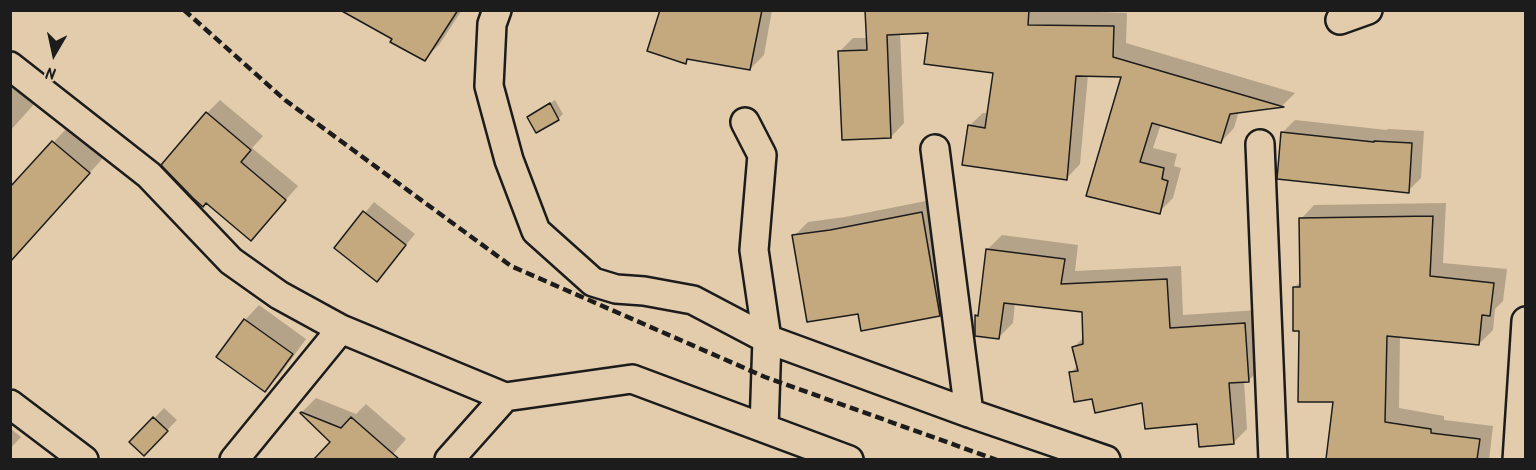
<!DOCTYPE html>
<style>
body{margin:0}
#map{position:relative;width:1536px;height:470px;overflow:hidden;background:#e2ccab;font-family:Kalam,sans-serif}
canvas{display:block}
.frame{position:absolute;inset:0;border:12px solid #1c1c1c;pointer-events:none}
.north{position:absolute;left:24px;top:24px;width:60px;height:60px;-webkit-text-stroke:4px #e2ccab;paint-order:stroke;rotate:189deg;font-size:16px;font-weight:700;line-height:24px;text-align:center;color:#1c1c1c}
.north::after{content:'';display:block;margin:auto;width:21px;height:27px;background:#1c1c1c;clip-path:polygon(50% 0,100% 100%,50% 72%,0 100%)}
</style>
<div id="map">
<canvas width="1536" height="470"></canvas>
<div class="frame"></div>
<div class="north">N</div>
</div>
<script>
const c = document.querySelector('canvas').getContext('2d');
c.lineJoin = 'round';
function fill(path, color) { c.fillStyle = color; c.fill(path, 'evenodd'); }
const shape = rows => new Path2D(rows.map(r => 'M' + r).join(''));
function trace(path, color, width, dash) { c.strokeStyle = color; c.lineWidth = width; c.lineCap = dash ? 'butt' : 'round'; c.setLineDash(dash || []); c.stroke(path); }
const shadow = shape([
 [343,10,462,10,439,45,424,59,395,38],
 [661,10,772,10,764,55,750,69,690,58,685,62],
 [866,10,1040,10,1127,13,1126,43,1295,93,1283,105,1239,111,1234,128,1221,142,1161,124,1153,148,1177,154,1174,166,1181,168,1173,198,1159,212,1088,195,1123,75,1088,75,1080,164,1067,178,969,126,983,113,989,113,994,72,930,31,900,33,904,123,891,137,839,52,853,38,868,38],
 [10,80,36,102,10,131],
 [220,100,263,136,252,148,298,186,251,239,206,201,207,113],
 [555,100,563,114,558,119,529,117],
 [1295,120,1387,130,1388,129,1424,131,1421,178,1408,191,1282,133],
 [67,128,103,158,33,236,53,143],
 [936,199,953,301,939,315,859,312,794,236,808,222,845,217],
 [374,202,415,234,377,280,336,248],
 [1446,203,1443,263,1507,269,1503,301,1495,309,1493,330,1479,344,1400,336,1399,408,1444,416,1444,420,1493,426,1489,460,1327,460,1335,401,1301,330,1294,288,1302,280,1301,219,1314,205],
 [1002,235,1078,245,1075,271,1181,266,1183,315,1258,310,1262,367,1248,381,1244,381,1247,429,1233,443,1198,423,1144,402,1094,397,1071,373,1078,365,1074,347,1084,337,1083,311,1015,302,1013,323,999,337,976,316,980,313,988,249],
 [259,305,306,339,279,376,264,390,218,357,245,320],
 [316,398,356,414,366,404,406,439,388,460,330,460,322,453,332,441,301,413],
 [164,408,177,420,144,454,131,442],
 [10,428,21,437,10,449]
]);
const building = shape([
 [340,10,458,10,425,61,390,42,392,39,340,10],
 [660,10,762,10,750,70,687,59,686,64,647,51,660,10],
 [865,10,1029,10,1028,25,1114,26,1113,57,1284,107,1230,114,1221,143,1152,123,1140,162,1164,168,1162,179,1168,181,1160,214,1086,196,1121,77,1076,76,1067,180,962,165,968,125,985,128,993,73,924,64,928,33,887,35,891,138,842,140,838,51,867,50,865,10],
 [550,103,559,120,536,133,527,117,550,103],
 [206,112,251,150,241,162,286,200,251,241,206,203,203,207,193,198,161,165,206,112],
 [1281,132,1374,142,1374,141,1412,143,1409,193,1277,179,1281,132],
 [52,141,90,173,10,262,10,187,52,141],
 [363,211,406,245,377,282,334,248,363,211],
 [922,212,940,316,861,331,858,314,807,322,792,235,830,230,922,212],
 [1433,216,1430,276,1494,283,1490,316,1482,315,1479,345,1387,336,1385,422,1431,429,1431,433,1480,439,1477,459,1326,459,1333,402,1298,402,1299,331,1293,331,1293,287,1300,287,1299,218,1433,216],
 [986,249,1065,259,1061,284,1167,279,1170,328,1245,323,1249,382,1229,383,1234,444,1199,447,1197,424,1145,429,1142,403,1095,413,1092,399,1074,402,1069,372,1078,371,1072,347,1083,344,1082,312,1004,303,999,339,975,336,975,315,978,316,986,249],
 [244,319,293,354,265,392,216,357,244,319],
 [301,412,341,428,351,417,399,459,314,459,330,442,300,413,301,412],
 [153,417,168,431,144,456,129,442,153,417]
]);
const minor = shape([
 [497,10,492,24,489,86,509,160,536,231,593,282,616,289,644,291,693,300,767,339,969,413,1106,460],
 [1340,20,1368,10],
 [10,66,149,175,231,261,279,295,341,329,505,397,632,379,849,460],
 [745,122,762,155,754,250,767,339,764,428],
 [1260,144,1273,460],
 [935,149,969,413],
 [10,404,84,460],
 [234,460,341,329],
 [449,460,505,397],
 [1517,460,1526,321]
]);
const rail = shape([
 [184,10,285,100,511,266,765,377,997,460]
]);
fill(shadow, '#0003');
fill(building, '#c4a97e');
trace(building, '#1c1c1c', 1.5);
trace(minor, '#1c1c1c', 32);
trace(minor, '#e2ccab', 27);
trace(rail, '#1c1c1c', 4.5, [9, 4.5]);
</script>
